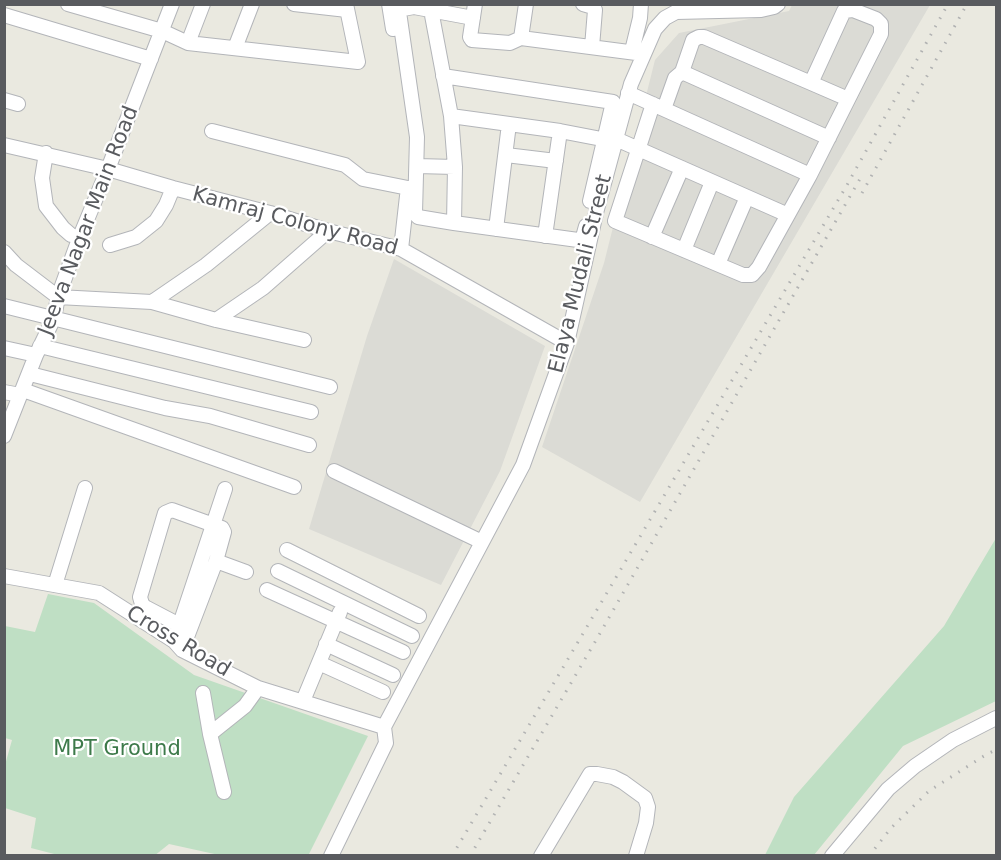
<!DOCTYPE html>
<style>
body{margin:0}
#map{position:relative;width:1001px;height:860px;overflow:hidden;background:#eae9e0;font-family:"DejaVu Sans",sans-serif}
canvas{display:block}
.frame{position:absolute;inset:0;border:6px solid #595b5f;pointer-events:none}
</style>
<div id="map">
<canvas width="1001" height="860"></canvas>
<div class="frame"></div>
</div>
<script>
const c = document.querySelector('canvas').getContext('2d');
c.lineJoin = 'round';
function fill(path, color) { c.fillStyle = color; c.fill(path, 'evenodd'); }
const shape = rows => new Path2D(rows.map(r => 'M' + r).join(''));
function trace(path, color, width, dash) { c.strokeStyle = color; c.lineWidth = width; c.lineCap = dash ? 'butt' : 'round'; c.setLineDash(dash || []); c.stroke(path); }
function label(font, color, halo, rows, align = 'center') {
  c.font = font + ' "DejaVu Sans",sans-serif'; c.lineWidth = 4.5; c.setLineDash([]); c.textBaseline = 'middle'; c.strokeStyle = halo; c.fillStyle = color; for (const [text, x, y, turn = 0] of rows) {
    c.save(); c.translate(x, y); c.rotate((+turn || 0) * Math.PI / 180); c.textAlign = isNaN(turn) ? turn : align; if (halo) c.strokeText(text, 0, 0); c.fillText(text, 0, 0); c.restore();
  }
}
const industrial = shape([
 [792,5,930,5,640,502,542,447,604,263,655,60,679,33,789,11],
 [394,259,545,346,500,471,441,585,309,529,367,336]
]);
const green = shape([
 [996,538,996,701,903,746,814,855,765,855,794,797,944,626],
 [48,594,94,603,194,675,368,736,308,856,219,855,169,844,154,856,58,855,31,848,36,818,5,808,5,765,12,740,5,738,5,626,35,632]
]);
const minor = shape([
 [68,4,162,31,188,43,358,62,346,4],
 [294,4,347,10],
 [389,4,393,29],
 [475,4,470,37,472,40,510,43,521,38],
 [526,4,521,38,644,54],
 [583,4,593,7,595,10,592,47],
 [431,10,451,116,455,167,454,223],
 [4,15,151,59],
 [473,18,414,7,403,9,399,12,417,137,415,213,418,217,454,223,578,240,583,237,586,226],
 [188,43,203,4],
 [235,48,252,4],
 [632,51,640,18,641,4],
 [682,72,829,138],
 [443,76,613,102,590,201],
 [811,83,848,99],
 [628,93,810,175],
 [4,100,18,104],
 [653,104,615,221,743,275,752,275,759,267,810,175,881,34,881,24,876,19,853,10,844,11,811,83,704,37,699,37,693,40,682,72,675,78,664,109],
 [451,116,560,131,612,141],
 [212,131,345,165,363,179,408,188],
 [616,139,788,215],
 [4,145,108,169,173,188,270,213,328,231,401,249,567,343],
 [46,153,42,178,46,206,63,228,71,235],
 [506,155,556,161],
 [417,166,455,167],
 [496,229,509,124],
 [545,236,560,131],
 [652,237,682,168],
 [110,245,136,237,156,221,166,205,173,188],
 [401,249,407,196],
 [684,250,712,182],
 [4,252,16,265,58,297,152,302,216,320,304,340],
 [718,264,747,197],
 [152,302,206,265,270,213],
 [4,306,330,387],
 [216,320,263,288,328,231],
 [40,346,311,412],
 [4,348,36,355],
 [30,374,165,408,210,416,309,445],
 [23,390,294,487],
 [4,392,20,395],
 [4,436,36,355,54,318,58,297,79,239,108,169,172,4],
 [334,471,482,542],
 [287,550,419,616],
 [216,561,246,572],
 [278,571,412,636],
 [4,576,99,593,174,641,182,650,258,688,384,727],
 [55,585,85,488],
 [267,590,403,652],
 [177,633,225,489],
 [326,644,393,675],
 [182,650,216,561,224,532,222,528,172,510,165,513,140,597,142,604,145,607,189,630],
 [319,663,383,692],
 [203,693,210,734],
 [303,701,340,612],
 [224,792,210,734,245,706,258,688],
 [331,856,386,743,384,727,523,465,567,343,596,213,631,84,655,29,665,18,676,12,761,10,774,7,778,4],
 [541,856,590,774,597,774,613,777,623,782,645,798,648,807,646,823,636,856],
 [832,856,888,789,915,766,953,740,996,718]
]);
const rail = shape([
 [862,193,967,4],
 [452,856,847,185,948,4],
 [470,856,599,635,861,177],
 [869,856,891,828,929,791,987,754,996,750]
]);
const streetNames = [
 ["Jeeva Nagar Main Road",89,221,-69],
 ["Kamraj Colony Road",295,222,15],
 ["Elaya Mudali Street",581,274,-76],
 ["Cross Road",178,642,31]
];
const parkNames = [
 ["MPT Ground",117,750]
];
fill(industrial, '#dbdbd5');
fill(green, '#bfdfc4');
trace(minor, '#b3b5b9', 16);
trace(minor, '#fff', 14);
trace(rail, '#b1b2b2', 3, [1.5, 8]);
label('21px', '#595b5f', '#fff', streetNames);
label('21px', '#3d7a4a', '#fff', parkNames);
</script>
